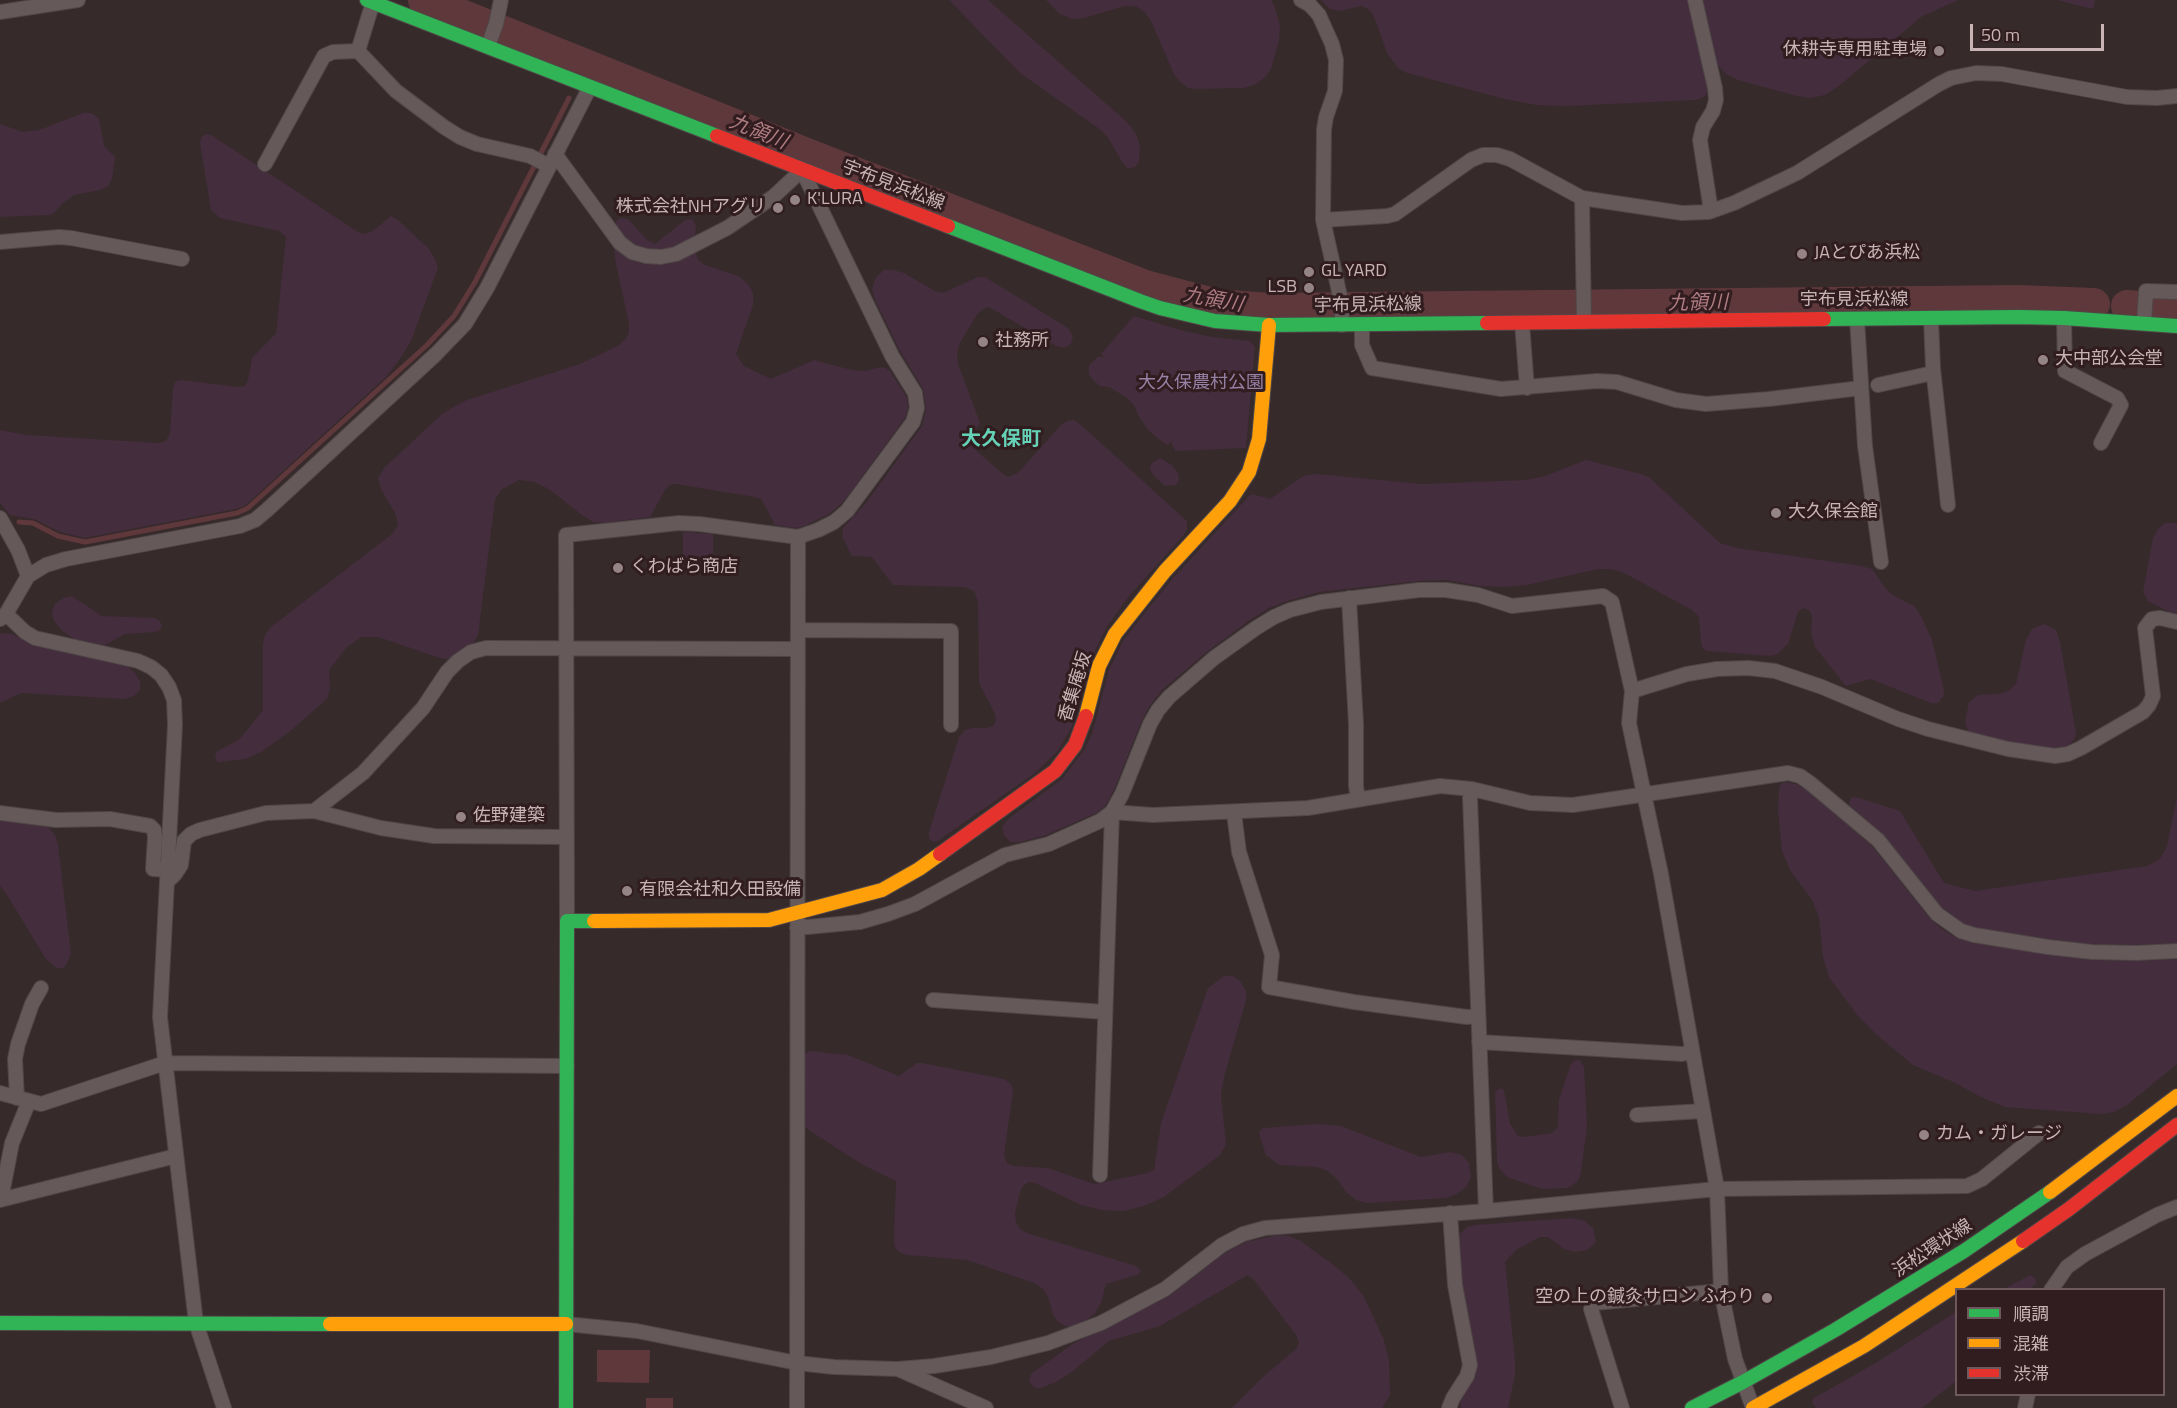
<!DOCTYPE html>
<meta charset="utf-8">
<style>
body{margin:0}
#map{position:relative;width:2177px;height:1408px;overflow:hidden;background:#362a2b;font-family:"Titillium Web","Noto Sans JP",sans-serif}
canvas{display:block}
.legend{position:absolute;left:1955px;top:1288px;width:210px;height:108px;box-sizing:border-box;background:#311d1f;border:2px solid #6d595b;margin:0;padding:8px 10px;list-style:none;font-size:18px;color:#c8b4b5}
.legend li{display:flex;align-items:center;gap:12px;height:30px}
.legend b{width:30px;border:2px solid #6d595b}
.scale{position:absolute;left:1970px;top:24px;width:134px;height:27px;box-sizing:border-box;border:3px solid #c8b4b5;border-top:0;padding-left:8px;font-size:18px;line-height:21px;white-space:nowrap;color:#c8b4b5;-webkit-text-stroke:4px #311d1f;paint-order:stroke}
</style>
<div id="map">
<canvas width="2177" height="1408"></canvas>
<ul class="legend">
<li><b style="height:8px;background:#30b455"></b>順調</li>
<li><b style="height:8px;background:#ff9f0a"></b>混雑</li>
<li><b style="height:8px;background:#e5322d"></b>渋滞</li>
</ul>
<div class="scale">50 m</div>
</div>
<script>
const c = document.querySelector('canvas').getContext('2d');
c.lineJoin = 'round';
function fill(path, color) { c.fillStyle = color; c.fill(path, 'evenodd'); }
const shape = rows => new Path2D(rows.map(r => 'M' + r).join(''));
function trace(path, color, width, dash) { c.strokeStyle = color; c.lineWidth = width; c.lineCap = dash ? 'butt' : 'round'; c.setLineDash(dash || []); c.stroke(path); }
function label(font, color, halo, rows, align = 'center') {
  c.font = font + ' "Titillium Web","Noto Sans JP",sans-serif'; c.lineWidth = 6; c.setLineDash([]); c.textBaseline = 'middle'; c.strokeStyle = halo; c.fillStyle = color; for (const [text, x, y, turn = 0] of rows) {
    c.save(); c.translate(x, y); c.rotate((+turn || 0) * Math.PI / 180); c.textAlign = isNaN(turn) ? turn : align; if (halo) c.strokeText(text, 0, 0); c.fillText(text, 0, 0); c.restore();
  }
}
const green = shape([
 [949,0,988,0,1127,122,1136,134,1140,146,1139,161,1136,166,1129,169,1124,165,1107,136,1098,128,1020,73],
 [1046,0,1271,0,1275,8,1280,25,1279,40,1271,69,1265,77,1256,84,1244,88,1197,89,1188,88,1180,82,1174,74,1151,21,1145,12,1136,6,1125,6,1084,18,1072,19,1060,14],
 [1321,0,1691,0,1709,90,1704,97,1696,100,1566,106,1536,105,1505,99,1407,73,1398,68,1387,53,1375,19,1370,10,1361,6,1340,11,1330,9],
 [1699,0,1958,0,1921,17,1839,86,1825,95,1811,98,1797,96,1738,80,1726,74,1716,63],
 [2057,0,2095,0,2093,9],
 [83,113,92,113,99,119,104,146,115,157,112,179,108,186,100,190,74,195,63,203,54,213,49,215,0,217,0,124,23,132,39,130],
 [206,134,211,135,358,232,365,234,373,231,391,216,398,220,429,249,435,259,438,268,411,341,400,359,386,377,246,505,236,509,85,538,60,532,34,519,10,515,0,503,0,430,26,435,159,443,166,441,170,433,173,388,175,382,181,380,239,387,245,386,248,380,252,358,276,333,286,237,279,231,220,218,211,210,200,143,201,138],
 [621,218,628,219,647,240,655,244,685,220,693,219,696,226,693,247,699,261,705,265,738,276,747,283,753,293,753,305,736,354,744,366,771,379,814,360,852,370,865,371,881,367,886,368,890,371,906,396,908,408,905,418,851,492,841,504,829,514,806,525,797,528,787,527,775,525,764,504,761,499,755,497,676,484,670,485,665,490,650,517,604,523,593,522,582,515,550,490,535,482,519,480,501,490,495,500,478,635,471,646,448,659,440,658,378,637,361,637,347,647,329,670,330,689,327,699,289,732,261,752,245,759,218,762,215,758,216,752,240,739,263,710,263,644,265,635,271,627,392,534,398,525,396,515,381,489,378,478,384,468,442,414,455,406,467,400,580,364,619,345,626,339,629,332,629,324,615,259,614,239,616,221],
 [884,270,894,270,904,273,935,291,943,293,978,277,985,277,1068,328,1073,336,1071,344,1064,348,1056,346,989,307,983,309,978,313,961,341,957,352,958,364,980,423,968,441,970,445,1003,474,1008,477,1018,473,1061,425,1067,421,1074,420,1080,424,1187,521,1187,529,1183,536,1129,596,1106,628,1089,663,1072,727,1057,752,1035,773,936,842,931,841,929,837,929,832,959,737,965,730,973,728,986,728,993,726,996,721,995,714,979,683,978,601,974,591,964,587,893,585,872,557,852,556,842,537,843,528,866,503,922,426,926,409,923,389,900,351,875,300,872,289,876,277],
 [1134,316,1181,330,1212,337,1250,341,1255,347,1246,448,1175,451,1171,441,1168,445,1165,444,1149,431,1138,415,1134,405,1126,397,1109,387,1100,386,1094,381,1089,374,1089,365,1099,356,1105,358,1101,354],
 [1160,458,1172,465,1178,473,1179,480,1176,485,1165,486,1154,476,1150,469,1151,464],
 [1586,460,1641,474,1650,478,1720,543,1737,548,1862,566,1872,569,1886,589,1894,596,1914,606,1921,616,1932,640,1944,690,1943,697,1938,703,1931,703,1870,679,1846,686,1815,647,1811,634,1812,616,1809,610,1803,608,1798,612,1788,644,1777,654,1771,656,1706,651,1702,647,1701,641,1699,617,1692,610,1624,573,1612,569,1598,569,1527,585,1503,587,1480,586,1447,580,1419,581,1319,592,1287,601,1269,608,1250,620,1208,651,1162,690,1150,705,1142,720,1114,790,1105,806,1096,813,1046,835,1020,842,1011,842,1004,836,1002,827,1008,819,1062,779,1084,750,1092,734,1109,670,1124,639,1173,578,1249,496,1253,494,1270,499,1297,480,1306,475,1317,474,1422,484,1526,480,1545,476],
 [2165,523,2177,523,2177,616,2148,601,2143,592,2153,538,2158,529],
 [683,532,713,534,713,558,683,558],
 [72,596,102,616,155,618,160,621,162,626,160,630,155,632,125,634,105,645,76,640,62,631,54,621,52,613,55,604,63,598],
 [2044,624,2056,630,2060,642,2076,733,2074,740,2063,750,2055,751,2009,744,1969,733,1965,723,1969,702,1978,695,1999,694,2008,691,2016,684,2026,640,2032,629],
 [3,633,12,634,33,644,128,667,135,673,140,682,140,690,134,696,124,699,21,693,0,703,0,634],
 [1784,782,1796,784,1805,789,1872,846,1931,920,1943,930,1957,938,1973,943,2091,960,2136,961,2177,959,2177,1064,2127,1105,2114,1112,2101,1114,2005,1107,1981,1097,1953,1082,1913,1065,1877,1035,1858,1016,1829,977,1823,957,1819,917,1812,900,1790,870,1782,851,1778,811,1779,790,1780,785],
 [1856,797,1900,811,1944,883,1975,891,2147,866,2160,859,2167,846,2177,797,2177,943,2135,945,2092,944,2049,939,1976,928,1964,924,1943,909,1883,835,1853,808,1849,804,1851,798],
 [0,818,39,824,48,827,55,835,58,845,71,954,65,967,58,969,46,959,5,892,0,886],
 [1224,976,1233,976,1241,982,1246,991,1246,1000,1224,1077,1221,1095,1226,1145,1219,1156,1164,1197,1144,1206,1123,1211,1102,1210,1081,1205,1035,1183,1029,1182,1023,1186,1020,1192,1015,1213,1016,1222,1020,1229,1027,1233,1136,1266,1141,1271,1137,1275,1106,1284,1101,1303,1095,1313,1086,1320,1073,1326,1065,1326,1058,1322,1053,1315,1049,1299,1044,1290,1034,1283,967,1260,907,1255,899,1252,895,1247,894,1240,896,1181,863,1165,810,1131,805,1126,804,1060,805,1055,809,1051,848,1055,899,1076,917,1063,922,1063,1004,1079,1011,1084,1013,1091,1004,1155,1007,1163,1013,1166,1048,1168,1094,1184,1148,1173,1154,1170,1161,1123,1208,988],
 [1579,1060,1584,1066,1587,1127,1580,1177,1577,1182,1568,1188,1542,1189,1507,1177,1499,1168,1497,1161,1495,1092,1500,1088,1504,1090,1510,1124,1518,1136,1525,1137,1552,1133,1558,1127,1559,1099,1571,1064,1574,1061],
 [1317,1124,1341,1126,1421,1157,1450,1152,1462,1155,1469,1163,1471,1177,1466,1187,1457,1194,1446,1198,1366,1203,1356,1200,1347,1193,1337,1179,1328,1171,1317,1167,1279,1165,1266,1155,1260,1137,1259,1132,1263,1128],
 [1570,1218,1583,1220,1593,1228,1596,1242,1587,1250,1575,1252,1564,1249,1548,1237,1540,1237,1516,1250,1505,1262,1515,1361,1515,1375,1508,1408,1462,1408,1460,1404,1462,1395,1477,1365,1461,1285,1458,1240,1461,1233,1467,1227,1475,1225],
 [1278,1235,1289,1236,1299,1240,1335,1266,1351,1280,1364,1297,1384,1340,1389,1361,1390,1395,1382,1408,1232,1408,1264,1376,1296,1349,1299,1343,1296,1335,1254,1280,1248,1275,1160,1326,1109,1341,1073,1371,1056,1382,1041,1388,1036,1388,1031,1385,1029,1379,1031,1374,1071,1345,1169,1296,1226,1252,1246,1242],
 [2030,1275,2035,1278,2036,1284,2029,1289,2004,1289],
 [1956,1312,1956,1381,1922,1408,1817,1408,1814,1406,1812,1402,1814,1398,1874,1364]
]);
const water = shape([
 [597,1350,650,1350,649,1383,597,1382],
 [646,1398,673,1398,673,1408,646,1408]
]);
const stream = shape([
 [580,67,581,63],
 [19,522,33,523,58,536,85,542,237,513,248,508,427,345,454,316,475,282,569,98]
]);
const river = shape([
 [424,0,807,154,1145,286,1217,305,1269,309,2018,301,2094,304],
 [2127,306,2177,310]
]);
const street = shape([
 [1301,0,1310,5,1319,15,1332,44,1336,60,1335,91,1326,117,1324,129,1323,220,1342,305,1342,325],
 [1695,0,1715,88,1716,100,1713,111,1703,127,1700,140,1711,211],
 [373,2,358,51,396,91,444,127,460,137,477,144,530,156,549,166],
 [0,12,78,0],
 [488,46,496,24,501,0],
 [555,154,620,243,632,252,646,256,661,257,676,254,727,228,773,197,802,170,892,356,915,393,917,408,913,422,847,511,834,522,818,530,798,537,699,524,679,523,566,535,567,921],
 [265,164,324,56,333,52,358,51],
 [1582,198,1584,322],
 [1323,220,1387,216,1395,214,1471,160,1483,155,1497,155,1510,159,1582,198,1682,213,1709,212,1734,203,1797,173,1939,84,1951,78,1976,73,2002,74,2127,97,2157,98,2177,96],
 [0,242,59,237,71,238,182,259],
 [2064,318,2065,371,2117,398,2121,405,2101,443],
 [1857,319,1865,446,1881,562],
 [1931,319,1933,368,1948,505],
 [1522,323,1527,388],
 [2144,323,2146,291,2177,292],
 [1362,324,1362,345,1372,368,1501,389,1597,381,1617,382,1676,400,1706,404,1769,399,1861,388],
 [1878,385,1933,373],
 [0,518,18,550,28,576],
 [1349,598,1356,724,1356,786,1358,799],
 [6,614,25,632,35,638,138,661,151,667,161,675,169,687,174,700,175,725,160,1017,196,1323,224,1408],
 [0,619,6,614,28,576,46,565,66,559,240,526,255,520,267,510,436,354,465,324,487,288,590,87],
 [798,630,951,631,951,725],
 [1632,691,1687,674,1717,669,1748,668,1775,671,1822,687,1898,719,1928,729,2008,749,2055,756,2068,754,2081,748,2143,712,2149,705,2153,696,2145,628,2152,619,2160,618,2177,622],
 [1472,789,1470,798,1486,1211],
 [314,811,363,773,423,708,447,672,458,661,471,652,486,648,798,649],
 [0,813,56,820,110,819,150,826,154,830,155,837,153,869,167,870],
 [1234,813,1239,852,1272,955,1269,987,1354,1002,1467,1017,1478,1016],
 [167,882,175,874,181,865,184,841,191,834,200,830,266,813,314,811,381,828,434,836,567,837],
 [797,928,860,922,888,914,915,904,1005,855,1049,844,1100,821,1112,812,1122,794,1150,724,1158,710,1169,697,1214,658,1256,628,1274,617,1290,610,1321,602,1419,590,1446,590,1478,595,1512,606,1603,596,1612,602,1632,691,1629,723,1661,874,1717,1189,1721,1291,1735,1359,1753,1408],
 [933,1000,1105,1012],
 [1479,1042,1682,1054,1692,1052],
 [0,1093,41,1104,165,1063,567,1066],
 [17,1098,15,1059,18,1044,32,1004,41,988],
 [1637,1115,1703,1111],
 [1100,1175,1112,812,1153,815,1308,808,1440,786,1472,789,1530,803,1573,805,1788,773,1800,776,1810,783,1878,840,1937,914,1961,931,1974,935,2048,947,2092,952,2136,953,2177,951],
 [1,1199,12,1143,29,1101],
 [0,1200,176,1156],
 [2051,1290,2067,1267,2085,1254,2157,1215,2177,1207],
 [566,1324,637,1331,797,1363,834,1367,897,1369,934,1366,991,1357,1048,1343,1101,1323,1165,1289,1222,1245,1243,1234,1265,1228,1486,1211,1717,1189,1967,1186,1982,1179,2039,1133],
 [900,1370,986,1408],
 [797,1408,798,537],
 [1449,1408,1453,1398,1467,1376,1470,1365,1455,1285,1450,1213],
 [1622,1408,1591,1309,1594,1303,1721,1291],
 [2025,1408,2028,1394]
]);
const fast = shape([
 [367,0,717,136],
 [948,226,1140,301,1160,308,1215,321,1269,325,1487,323],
 [1824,319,2018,317,2064,318,2177,326],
 [0,1323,330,1324],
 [566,1408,567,921,594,921],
 [1692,1408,1743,1382,1835,1330,1964,1251,2050,1192]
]);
const slow = shape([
 [1086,716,1099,666,1115,634,1165,571,1230,501,1249,472,1259,439,1269,325],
 [594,921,769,920,882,890,919,869,940,854],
 [2050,1192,2177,1096],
 [330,1324,566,1324],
 [1753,1408,1864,1346,2023,1241]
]);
const jam = shape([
 [717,136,948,226],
 [1487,323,1824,319],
 [940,854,1055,771,1075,745,1086,716],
 [2023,1241,2069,1209,2177,1125]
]);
const markers = [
 [1939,51,6,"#958485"],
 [795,200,6,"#958485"],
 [778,208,6,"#958485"],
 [1802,254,6,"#958485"],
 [1309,272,6,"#958485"],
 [1309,288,6,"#958485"],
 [983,342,6,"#958485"],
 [2043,360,6,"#958485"],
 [1776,513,6,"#958485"],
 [618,568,6,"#958485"],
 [461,817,6,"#958485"],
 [627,891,6,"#958485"],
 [1924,1135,6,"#958485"],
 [1767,1298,6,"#958485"]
];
const poiNames = [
 ["休耕寺専用駐車場",1927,51,"right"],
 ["K'LURA",807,200],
 ["株式会社NHアグリ",766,208,"right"],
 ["JAとぴあ浜松",1814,254],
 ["GL YARD",1321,272],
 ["LSB",1297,288,"right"],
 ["社務所",995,342],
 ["大中部公会堂",2055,360],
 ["大久保会館",1788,513],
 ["くわばら商店",630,568],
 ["佐野建築",473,817],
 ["有限会社和久田設備",639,891],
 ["カム・ガレージ",1936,1135],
 ["空の上の鍼灸サロン ふわり",1755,1298,"right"]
];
const streetNames = [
 ["宇布見浜松線",893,186,21],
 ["宇布見浜松線",1854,301],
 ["宇布見浜松線",1368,306,-1],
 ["香集庵坂",1076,687,-73],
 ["浜松環状線",1933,1249,-33]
];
const parkNames = [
 ["大久保農村公園",1201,384]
];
const waterNames = [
 ["九領川",758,133,22],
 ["九領川",1213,301,10],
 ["九領川",1698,304,-1]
];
const neighbourhoodNames = [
 ["大久保町",1001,440]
];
fill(green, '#442d3c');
fill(water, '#5f383b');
trace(stream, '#5f383b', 5);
trace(river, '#5f383b', 32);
trace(street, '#504647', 16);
trace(fast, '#504647', 16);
trace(slow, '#504647', 16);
trace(jam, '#504647', 16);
trace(street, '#65595a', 14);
trace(fast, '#30b455', 14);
trace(slow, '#ff9f0a', 14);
trace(jam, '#e5322d', 14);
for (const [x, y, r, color] of markers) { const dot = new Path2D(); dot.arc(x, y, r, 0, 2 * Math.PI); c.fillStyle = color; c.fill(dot); trace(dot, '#311d1f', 2); }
label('18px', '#c8b4b5', '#311d1f', poiNames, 'left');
label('18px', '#c8b4b5', '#311d1f', streetNames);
label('18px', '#9681a7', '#311d1f', parkNames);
label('italic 20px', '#af7c82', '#311d1f', waterNames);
label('bold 20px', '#65d1b6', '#311d1f', neighbourhoodNames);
</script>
